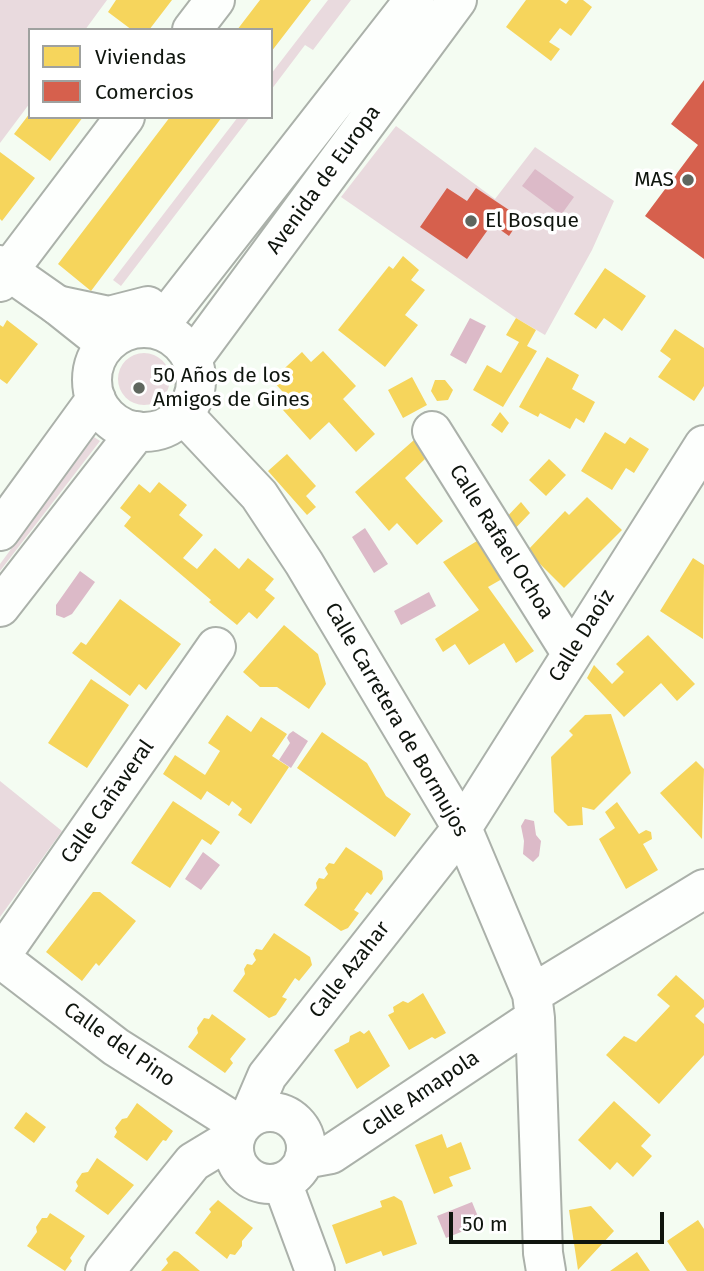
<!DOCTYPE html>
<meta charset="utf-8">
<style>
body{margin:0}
#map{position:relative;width:704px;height:1271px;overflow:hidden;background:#f4fcf2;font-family:"Fira Sans",sans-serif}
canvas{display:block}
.legend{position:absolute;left:28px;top:28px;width:245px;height:91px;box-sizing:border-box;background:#fff;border:2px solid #9fa19f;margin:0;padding:9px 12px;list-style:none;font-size:21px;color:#0f150e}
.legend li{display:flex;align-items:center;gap:14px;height:35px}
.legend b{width:35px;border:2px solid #9fa19f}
.scale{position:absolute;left:449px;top:1212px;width:215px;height:32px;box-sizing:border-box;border:4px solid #0f150e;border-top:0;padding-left:9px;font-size:21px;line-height:24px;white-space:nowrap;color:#0f150e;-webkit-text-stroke:5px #fff;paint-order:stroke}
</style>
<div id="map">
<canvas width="704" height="1271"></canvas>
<ul class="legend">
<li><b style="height:19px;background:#f6d55c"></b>Viviendas</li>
<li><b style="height:19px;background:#d6604d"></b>Comercios</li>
</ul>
<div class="scale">50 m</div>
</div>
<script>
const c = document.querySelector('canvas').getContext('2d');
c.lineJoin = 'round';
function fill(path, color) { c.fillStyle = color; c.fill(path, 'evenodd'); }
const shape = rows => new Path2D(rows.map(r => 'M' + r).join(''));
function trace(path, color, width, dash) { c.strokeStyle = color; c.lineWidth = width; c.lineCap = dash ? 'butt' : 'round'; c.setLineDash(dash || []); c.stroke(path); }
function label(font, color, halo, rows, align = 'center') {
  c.font = font + ' "Fira Sans",sans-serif'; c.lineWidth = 7; c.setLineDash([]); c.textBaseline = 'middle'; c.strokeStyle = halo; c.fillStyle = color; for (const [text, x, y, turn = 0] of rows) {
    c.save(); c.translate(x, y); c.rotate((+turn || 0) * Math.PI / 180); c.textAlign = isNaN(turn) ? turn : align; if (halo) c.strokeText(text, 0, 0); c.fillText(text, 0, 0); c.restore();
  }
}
const green = shape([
 [0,0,107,0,85,30,30,30,30,103,0,143],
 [328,0,351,0,313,50,305,45,271,90,271,74],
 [238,117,250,117,121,286,113,280],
 [396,126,495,199,535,147,614,201,592,250,545,335,516,318,341,197],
 '118 379a26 26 0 1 1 52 0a26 26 0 1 1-52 0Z',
 [94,437,100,441,0,571,0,564],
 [0,781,62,831,0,917]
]);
const water = shape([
 [535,169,574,197,561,215,522,186],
 [470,318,486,326,466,364,450,355],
 [365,528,388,564,374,573,352,537],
 [80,571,95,582,72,614,64,618,56,615,56,605],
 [429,592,436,606,401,625,394,611],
 [293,731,308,741,291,768,279,760,290,743,287,738,289,734],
 [525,819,534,821,536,835,541,841,539,856,533,862,523,854,524,841,521,826],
 [203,852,220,865,201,890,185,879],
 [472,1202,481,1224,446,1238,437,1216]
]);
const homes = shape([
 [116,0,172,0,149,30,132,30,108,12],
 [260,0,311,0,271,52,271,30,237,30],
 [526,0,560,0,566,4,569,0,583,0,592,7,571,36,560,28,549,42,560,49,551,61,506,27],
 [30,113,30,117,83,117,50,161,14,134],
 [170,117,222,117,91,291,58,264],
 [0,152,35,178,2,221,0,219],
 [403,256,419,270,411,280,425,290,405,315,418,325,385,367,338,330,389,266,393,269],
 [605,268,646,296,622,331,604,318,596,329,574,314],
 [516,318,536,330,527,346,537,351,503,407,473,390,487,365,501,373,519,342,506,335],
 [7,320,38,344,7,384,0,379,0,325,3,327],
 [675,329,704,348,704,386,694,401,658,377,671,359,660,351],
 [323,351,356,386,343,399,375,434,356,452,329,422,310,440,283,410,292,402,272,380,302,352,311,362],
 [547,357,579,375,572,389,595,402,584,423,576,418,570,429,540,413,538,417,519,407],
 [412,377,427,405,403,418,388,390],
 [435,380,445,380,453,390,448,400,437,401,431,391],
 [500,412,509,423,502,433,491,425],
 [605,432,625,444,630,437,649,449,634,473,626,468,612,490,581,471],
 [414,440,425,459,405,478,443,521,417,545,397,523,389,531,355,492],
 [287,454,316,486,306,496,316,507,307,515,268,471],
 [549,459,566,475,546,496,529,480],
 [159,482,187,505,179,515,203,535,183,558,197,569,215,548,239,569,248,558,274,579,265,590,275,598,257,619,249,612,237,625,209,602,211,600,124,526,131,517,120,508,139,484,150,493],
 [587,497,622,530,564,588,527,551,565,511,569,515],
 [521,502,530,513,509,535,502,522],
 [477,541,502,579,488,587,534,651,516,663,504,643,469,665,455,644,443,652,435,639,479,610,443,562],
 [693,558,704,565,703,639,660,611],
 [120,599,181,644,146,690,139,684,130,696,72,653,81,642,86,645],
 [284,625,318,654,326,684,309,709,277,687,260,687,243,672],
 [648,635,695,684,677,701,661,683,624,717,587,678,594,665,612,684,624,672,616,664],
 [91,679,129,705,87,768,48,743],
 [611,714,631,773,594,810,582,807,583,825,568,826,554,812,551,757,573,735,569,731,585,715],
 [227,715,251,732,261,717,287,734,272,756,289,767,251,824,238,815,242,809,232,801,229,806,207,791,201,800,163,774,175,755,205,775,220,751,208,743],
 [322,732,367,763,386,796,411,814,395,837,297,768],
 [696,761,704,769,702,839,660,793],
 [173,801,220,832,211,845,202,839,170,888,131,863],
 [617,802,639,834,646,830,651,832,652,839,643,844,658,870,626,889,599,839,615,828,605,812],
 [346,847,382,871,383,879,371,895,367,892,354,910,359,913,348,928,341,931,304,905,317,888,316,883,319,878,324,879,328,874,325,868,329,863,334,864],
 [93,892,100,892,136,921,99,966,96,963,82,981,46,952],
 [274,933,310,957,312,965,299,981,295,978,282,997,287,999,276,1015,269,1018,233,991,245,974,244,969,247,964,252,965,256,960,253,954,256,949,262,950],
 [676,975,704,1000,704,1007,695,1016,704,1024,704,1055,659,1104,606,1055,624,1036,636,1042,670,1006,657,995],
 [423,993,446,1033,435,1039,432,1037,409,1050,388,1015,394,1012,393,1007,403,1001,408,1003],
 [212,1014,246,1039,230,1059,233,1063,225,1073,188,1047,198,1033,197,1028,204,1018,209,1019],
 [369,1030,390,1066,357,1089,334,1050,349,1042,350,1036,360,1031,364,1034],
 [614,1101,651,1135,641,1146,652,1156,633,1177,617,1162,610,1170,578,1140],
 [137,1103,173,1131,166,1141,163,1140,147,1161,114,1137,117,1132,115,1128,122,1119,127,1118],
 [26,1112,46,1127,34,1143,14,1128],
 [442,1134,447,1148,461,1142,471,1169,449,1177,453,1186,434,1194,415,1145],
 [97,1158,134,1185,108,1215,75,1191,78,1186,76,1182,82,1173,88,1172],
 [394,1196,402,1201,417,1244,383,1256,381,1251,346,1264,332,1225,382,1207,380,1201],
 [218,1200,253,1228,242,1241,242,1246,235,1255,230,1254,227,1259,195,1233,211,1212,209,1209],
 [591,1206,614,1231,578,1270,569,1210],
 [50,1213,85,1236,70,1258,72,1261,65,1271,27,1246,37,1232,36,1227,42,1218,47,1218],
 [698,1220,704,1229,704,1271,687,1271,667,1241],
 [174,1251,178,1252,200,1271,161,1271,168,1263,166,1259],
 [637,1252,650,1271,610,1271]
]);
const shops = shape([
 [704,80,704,259,645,216,698,145,671,124],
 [447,188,467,201,476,188,521,218,509,236,492,224,467,259,420,227]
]);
const minor = shape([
 [192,30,215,0],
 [0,265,57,305,106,344],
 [0,282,125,117],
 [183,414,259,495,304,563,462,828,532,994,535,1018,543,1253,546,1271],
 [432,431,571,653],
 [0,957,216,647],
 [0,958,116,1047,241,1126],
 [532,994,704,889],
 '234 1148a36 36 0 1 1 72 0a36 36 0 1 1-72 0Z',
 [249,1118,267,1076,462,828,704,445],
 [304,1159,331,1154,535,1018],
 [282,1182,315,1271],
 [105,1271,193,1162,236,1136]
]);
const major = shape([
 [57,305,109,316,148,306],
 '92 380a52 52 0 1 1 104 0a52 52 0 1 1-104 0Z',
 [157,329,414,0],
 [192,359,457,0],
 [0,531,96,399],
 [0,607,137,431]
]);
const markers = [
 [688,180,7,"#5f665e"],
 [471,221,7,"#5f665e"],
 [139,388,7,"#5f665e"]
];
const streetNames = [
 ["Avenida de Europa",324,180,-54],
 ["Calle Rafael Ochoa",501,542,58],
 ["Calle Daoíz",582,636,-58],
 ["Calle Carretera de Bormujos",396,720,60],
 ["Calle Cañaveral",108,802,-55],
 ["Calle Azahar",350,970,-52],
 ["Calle del Pino",119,1045,35],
 ["Calle Amapola",421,1094,-34]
];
const poiNames = [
 ["MAS",674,180,"right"],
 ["El Bosque",485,221],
 ["50 Años de los",153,376],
 ["Amigos de Gines",153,400]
];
fill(green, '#e9dade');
fill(water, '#dcbac8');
fill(homes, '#f6d55c');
fill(shops, '#d6604d');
trace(minor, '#abb1aa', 42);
trace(major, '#abb1aa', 42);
trace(minor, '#fdfffd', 38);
trace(major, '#fdfffd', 38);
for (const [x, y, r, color] of markers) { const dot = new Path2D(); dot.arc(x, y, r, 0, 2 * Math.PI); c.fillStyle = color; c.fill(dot); trace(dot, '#fff', 2.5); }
label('21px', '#0f150e', '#fff', streetNames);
label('21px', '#0f150e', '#fff', poiNames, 'left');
</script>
